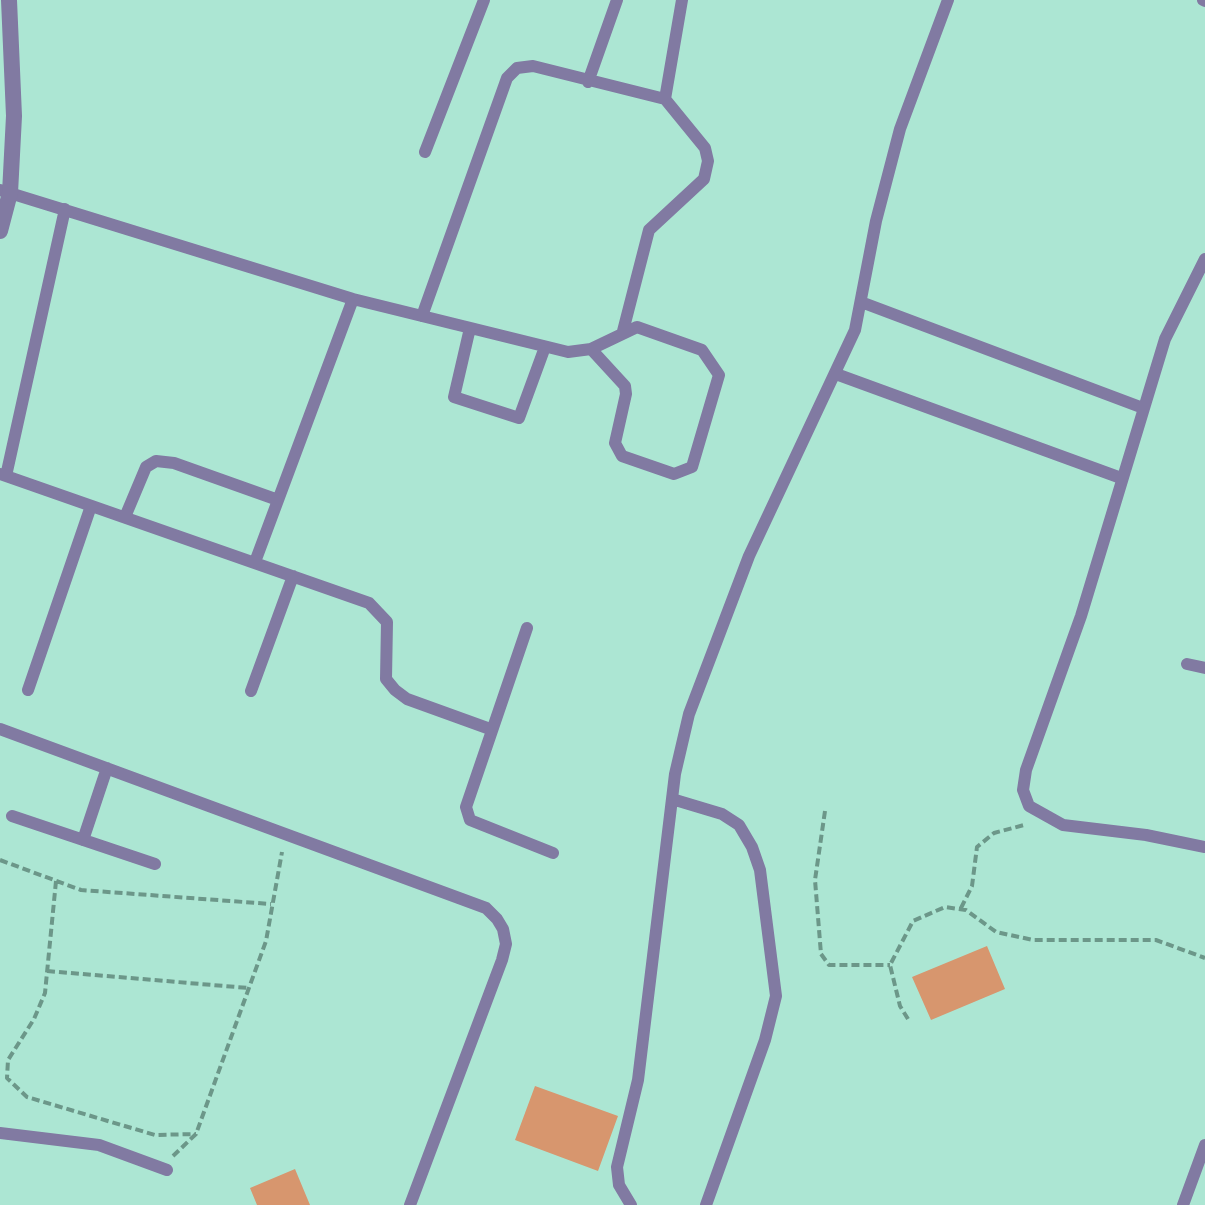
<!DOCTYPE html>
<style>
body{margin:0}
canvas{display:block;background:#ace6d3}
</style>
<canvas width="1205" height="1205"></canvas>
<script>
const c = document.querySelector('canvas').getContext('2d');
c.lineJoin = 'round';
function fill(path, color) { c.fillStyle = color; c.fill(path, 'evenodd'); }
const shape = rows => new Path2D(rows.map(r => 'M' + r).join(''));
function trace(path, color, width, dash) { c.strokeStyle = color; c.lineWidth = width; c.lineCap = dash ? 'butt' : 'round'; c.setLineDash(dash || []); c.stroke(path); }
const green = shape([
 [987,946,1005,989,931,1020,912,977],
 [535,1086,618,1116,598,1171,515,1140],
 [295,1169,310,1205,257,1205,250,1188]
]);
const path = shape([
 [825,811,815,880,821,954,829,965,890,965],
 [0,860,81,890,271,904],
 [56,881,45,993,34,1019,8,1060,7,1078,27,1097,155,1135,196,1134],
 [961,908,972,886,977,847,994,833,1024,825],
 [47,971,248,988],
 [908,1019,900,1006,890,965,913,921,945,907,966,910,996,932,1033,940,1156,940,1205,958],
 [173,1156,196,1134,266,941,282,852]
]);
const lane = shape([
 [1203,0,1205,1],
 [588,82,617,0],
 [425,152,484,0],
 [0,190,353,299,568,352,591,349,637,327,702,350,719,375,692,467,674,474,622,456,615,443,626,394,625,386,591,349],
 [1205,259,1165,339,1081,616,1026,770,1023,790,1029,806,1063,825,1146,835,1205,847],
 [861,302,1143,408],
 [422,316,507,78,517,68,533,66,665,99,682,0],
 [470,328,454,397,519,418,545,347],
 [623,331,649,230,704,179,708,161,705,148,665,99],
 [836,374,1121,478],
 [0,474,369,603,387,622,386,679,395,690,407,699,490,729],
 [6,476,65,209],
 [125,517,146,467,156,461,174,463,278,500],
 [255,562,353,299],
 [527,628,466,807,470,820,553,853],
 [1187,664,1205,668],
 [28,690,91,506],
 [251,691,293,576],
 [0,729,486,908,497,919,503,929,506,944,502,960,410,1205],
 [672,799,722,814,739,825,752,847,760,870,776,996,765,1040,706,1205],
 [12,816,155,864],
 [83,840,107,768],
 [0,1133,99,1145,167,1170],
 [631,1205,619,1185,617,1167,638,1080,675,774,689,714,749,556,855,330,876,221,900,129,948,0],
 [1183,1205,1205,1145]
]);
const street = shape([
 [0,231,10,193,14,116,9,0]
]);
fill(green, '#d7966e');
trace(path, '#6c9789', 4, [8, 4]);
trace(lane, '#817aa2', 12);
trace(street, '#817aa2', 16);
</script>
